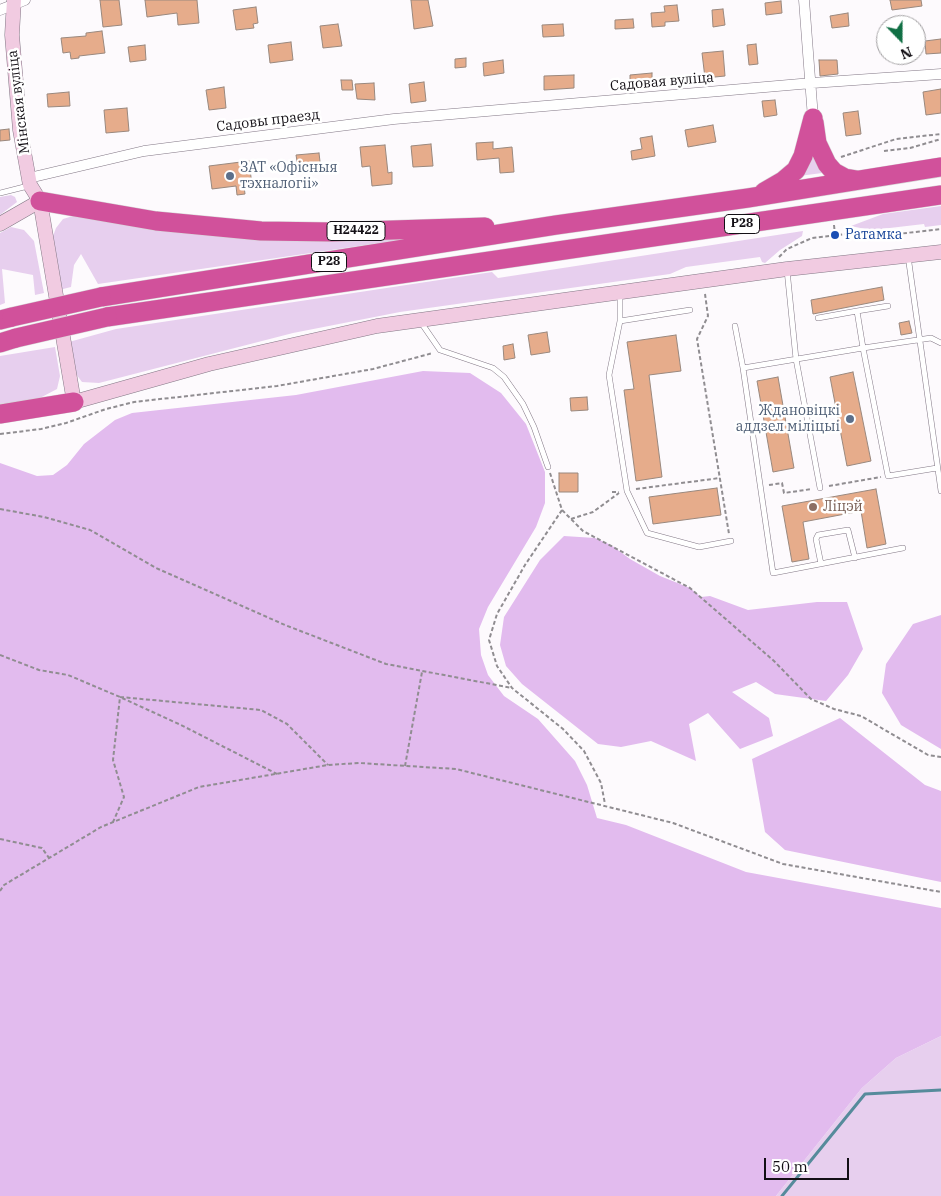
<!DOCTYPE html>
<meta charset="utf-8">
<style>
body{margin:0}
#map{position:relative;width:941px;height:1196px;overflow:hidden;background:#fdfafd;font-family:"IBM Plex Serif",serif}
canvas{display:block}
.north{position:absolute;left:876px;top:15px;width:50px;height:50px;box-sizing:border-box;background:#fff;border:1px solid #a19fa1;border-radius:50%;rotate:158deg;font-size:14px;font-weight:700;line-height:20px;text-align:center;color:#130f15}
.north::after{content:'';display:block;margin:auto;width:18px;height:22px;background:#106f44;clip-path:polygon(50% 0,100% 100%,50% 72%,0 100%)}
.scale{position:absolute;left:764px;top:1158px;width:85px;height:22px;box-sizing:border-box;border:2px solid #130f15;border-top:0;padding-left:6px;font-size:15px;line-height:18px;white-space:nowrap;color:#130f15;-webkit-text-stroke:4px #fff;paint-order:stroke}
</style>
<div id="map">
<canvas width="941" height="1196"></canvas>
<div class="north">N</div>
<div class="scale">50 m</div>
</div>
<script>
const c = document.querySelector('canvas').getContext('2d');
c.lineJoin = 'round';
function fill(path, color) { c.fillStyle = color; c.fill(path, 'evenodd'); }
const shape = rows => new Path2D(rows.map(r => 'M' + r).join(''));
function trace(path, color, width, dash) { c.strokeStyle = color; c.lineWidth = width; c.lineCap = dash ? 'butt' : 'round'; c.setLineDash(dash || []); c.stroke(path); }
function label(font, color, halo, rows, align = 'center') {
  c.font = font + ' "IBM Plex Serif",serif'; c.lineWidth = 5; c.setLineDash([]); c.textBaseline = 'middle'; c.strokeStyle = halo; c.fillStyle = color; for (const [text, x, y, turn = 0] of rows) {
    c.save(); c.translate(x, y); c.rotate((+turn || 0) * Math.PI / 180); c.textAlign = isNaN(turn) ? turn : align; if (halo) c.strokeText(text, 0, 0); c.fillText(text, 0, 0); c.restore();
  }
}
const green = shape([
 [813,144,830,172,799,176],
 [11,195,15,197,17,202,0,215,0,197],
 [941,206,941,225,925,227,924,224,881,229,879,232,851,226,883,214],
 [73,216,396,237,400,240,98,284,81,254,74,265,71,287,59,290,53,236,56,228,63,219],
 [11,227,24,230,34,241,44,293,35,295,33,275,2,269,5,303,0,305,0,233],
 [803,231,802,236,780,250,765,263,762,262,760,257,686,267,670,274,400,312,293,333,99,383,82,382,76,374,69,342,116,329,492,272,498,278],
 [55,347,60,376,57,389,38,399,0,404,0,356],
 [941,1036,941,1196,776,1196,862,1088,896,1058]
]);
const forest = shape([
 [423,371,470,373,501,393,526,424,545,472,545,503,536,527,488,607,479,629,481,655,488,675,504,696,538,719,575,761,587,785,597,818,626,825,746,872,941,908,941,1036,896,1058,862,1088,776,1196,0,1196,0,463,37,476,53,475,67,465,84,444,115,420,132,413,296,395],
 [564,536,595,538,611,545,630,559,660,576,690,588,701,597,710,596,748,610,817,602,847,602,863,649,848,675,826,701,775,694,756,682,732,692,769,718,773,736,740,749,708,713,689,724,696,761,651,741,621,747,598,744,522,684,506,666,500,645,504,617,540,560],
 [941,615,941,749,901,725,882,693,886,664,913,624],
 [840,718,925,785,941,791,941,882,785,850,765,832,752,759]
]);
const stream = shape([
 [782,1196,865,1094,941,1090]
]);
const building = shape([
 [100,0,119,0,122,25,103,27,100,0],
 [145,0,197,0,199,23,178,25,177,13,147,17,145,0],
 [411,0,428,0,433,26,414,29,411,0],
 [890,0,921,0,922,6,892,10,890,0],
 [781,1,782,13,766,15,765,3,781,1],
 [677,5,679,21,665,22,665,26,652,27,651,13,665,12,664,6,677,5],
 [256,7,258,23,253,24,254,28,236,30,233,10,256,7],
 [723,9,725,25,713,27,712,10,723,9],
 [848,13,849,26,832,28,830,16,848,13],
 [633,19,634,28,615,29,615,20,633,19],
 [338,24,342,46,323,48,320,26,338,24],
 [563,24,564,36,543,37,542,25,563,24],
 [102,31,105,53,79,56,79,58,71,59,70,52,63,53,61,38,86,36,86,33,102,31],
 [941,39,941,53,926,54,925,41,941,39],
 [291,42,293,60,270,63,268,45,291,42],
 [756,44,758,64,749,65,747,45,756,44],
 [145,45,146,60,130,62,128,47,145,45],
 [723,51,725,76,705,78,702,53,723,51],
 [466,58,466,67,455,68,455,59,466,58],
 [503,60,504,73,484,76,483,63,503,60],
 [819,60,837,60,838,74,820,76,819,60],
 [652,73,652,82,630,84,630,75,652,73],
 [574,75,574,88,544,90,544,76,574,75],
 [341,80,352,80,353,90,342,90,341,80],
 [424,82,426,101,411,103,409,84,424,82],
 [374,83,375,100,357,99,355,84,374,83],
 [224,87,226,108,209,110,206,90,224,87],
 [941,89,941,113,926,115,923,92,941,89],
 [69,92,70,106,48,107,47,94,69,92],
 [775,100,777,115,764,117,762,101,775,100],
 [127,108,129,131,106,133,104,110,127,108],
 [858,111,861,134,846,136,843,113,858,111],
 [713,125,716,142,688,147,685,130,713,125],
 [9,129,10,140,0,141,0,130,9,129],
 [652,136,655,156,632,160,631,151,642,149,640,138,652,136],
 [493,142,493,149,512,147,514,172,500,173,499,158,477,160,476,143,493,142],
 [431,144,433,166,413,167,411,146,431,144],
 [385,145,388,173,392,172,392,184,372,186,370,166,362,167,360,147,385,145],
 [319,153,321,170,299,173,296,155,319,153],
 [249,161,252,185,244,186,245,194,237,195,236,186,212,189,209,166,249,161],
 [882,287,884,300,813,314,811,300,882,287],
 [909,321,912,333,901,335,899,323,909,321],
 [547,332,550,352,531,355,528,335,547,332],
 [676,335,681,371,649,375,662,477,636,481,624,390,634,389,627,342,676,335],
 [513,344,515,358,504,360,503,346,513,344],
 [853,372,871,461,847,466,830,377,853,372],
 [778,377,794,468,773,472,757,381,778,377],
 [587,397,588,410,571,411,570,398,587,397],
 [559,473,578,473,578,492,559,492,559,473],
 [717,488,721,515,653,524,649,497,717,488],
 [876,489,886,544,867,548,861,511,803,522,809,559,792,562,782,506,876,489]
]);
const path = shape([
 [884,151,910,148,941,139],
 [841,157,896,139,941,134],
 [834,225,835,235],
 [779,257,787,249,812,238,846,234,880,236,941,229],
 [705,294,708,316,697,339,729,534],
 [0,434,41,429,66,423,106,409,134,402,277,386,373,369,433,353],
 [550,473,562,510,583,531,690,588,774,661,811,699,834,709,861,716,928,755,941,757],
 [769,485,782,483,784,493,812,489],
 [829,486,881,477],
 [636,489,720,478],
 [612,492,619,492],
 [0,509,44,517,90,530,156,568,285,625,386,664,512,688],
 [562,510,525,565,497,614,489,640,497,666,512,688,563,729,584,751,601,783,605,804],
 [571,519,593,512,619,493],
 [0,655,39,670,68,675,120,697,113,760,124,797,113,822],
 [120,697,261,710,287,724,328,765],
 [122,698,181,725,277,774],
 [405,766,422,672],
 [0,839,42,848,49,858],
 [0,891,4,885,101,827,199,787,328,765,359,763,456,769,673,823,783,864,941,892]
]);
const lane = shape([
 [0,193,28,186],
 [908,256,941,491],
 [787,270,796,359,820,488],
 [620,293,620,321,609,375,627,491,647,533,699,547,731,541],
 [857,311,888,306],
 [818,318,857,311,863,348,931,338,941,343],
 [420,321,440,350,493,368,504,377,523,404,534,427,548,467],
 [620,321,690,310],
 [735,326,743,368],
 [903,548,773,573,743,368,863,348,888,476,937,468],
 [821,564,816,539,818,535,848,530,855,558]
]);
const street = shape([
 [804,0,813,118],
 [0,10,25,0],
 [29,178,144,151,394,119,812,83,941,74]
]);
const secondary = shape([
 [14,0,12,35,20,130,30,185,40,201,74,402,209,364,377,326,787,269,941,252],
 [0,224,40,201]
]);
const highway = shape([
 [814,122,817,143,827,164,834,172,845,178,857,180],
 [764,192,783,181,796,170,803,156,813,118],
 [40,201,156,221,261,231,332,232,485,227],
 [101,297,556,225,748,198,941,167],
 [107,317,941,195],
 [0,320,12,317],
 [0,343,16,338],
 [0,414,74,402]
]);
const highwayBridge = shape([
 [12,317,101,297],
 [16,338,107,317]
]);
const markers = [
 [230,176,5,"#5c6f8a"],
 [835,235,5,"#1a4fb4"],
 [850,419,5,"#5c6f8a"],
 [813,507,5,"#8d6e63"]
];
const shields = [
 [742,224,35],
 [356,231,58],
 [329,262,35]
];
const shieldNames = [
 ["Р28",742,224],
 ["Н24422",356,231],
 ["Р28",329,262]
];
const streetNames = [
 ["Садовая вуліца",662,82,-5],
 ["Мінская вуліца",19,102,-97],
 ["Садовы праезд",268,121,-7]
];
const serviceNames = [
 ["ЗАТ «Офісныя",240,168],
 ["тэхналогіі»",240,184],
 ["Ждановіцкі",840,411,"right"],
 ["аддзел міліцыі",840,427,"right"]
];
const transitNames = [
 ["Ратамка",845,235]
];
const educationNames = [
 ["Ліцэй",823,507]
];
fill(green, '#e7cfee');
fill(forest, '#e2bbee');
trace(stream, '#568b9b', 3);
fill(building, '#e6ac8b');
trace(building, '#99887e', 1);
trace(lane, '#837886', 6);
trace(street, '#837886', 11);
trace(secondary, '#837886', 15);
trace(highway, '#d5d4d5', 20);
trace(path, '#908d91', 2, [4, 2.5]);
trace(lane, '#fff', 5);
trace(street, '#fff', 10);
trace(secondary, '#f1cbe1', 14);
trace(highway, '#d1519b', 19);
trace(highwayBridge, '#d5d4d5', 20, []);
trace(highwayBridge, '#d1519b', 19);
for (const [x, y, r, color] of markers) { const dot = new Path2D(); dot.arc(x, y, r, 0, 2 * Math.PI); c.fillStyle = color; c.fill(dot); trace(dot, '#fff', 2); }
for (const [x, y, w] of shields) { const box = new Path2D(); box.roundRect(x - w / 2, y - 9.5, w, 19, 4); c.fillStyle = '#fff'; c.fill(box); trace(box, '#130f15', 1); }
label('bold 12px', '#130f15', null, shieldNames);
label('14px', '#130f15', '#fff', streetNames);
label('14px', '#4e5e75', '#fff', serviceNames, 'left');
label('14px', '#164399', '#fff', transitNames, 'left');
label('14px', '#785e54', '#fff', educationNames, 'left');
</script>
